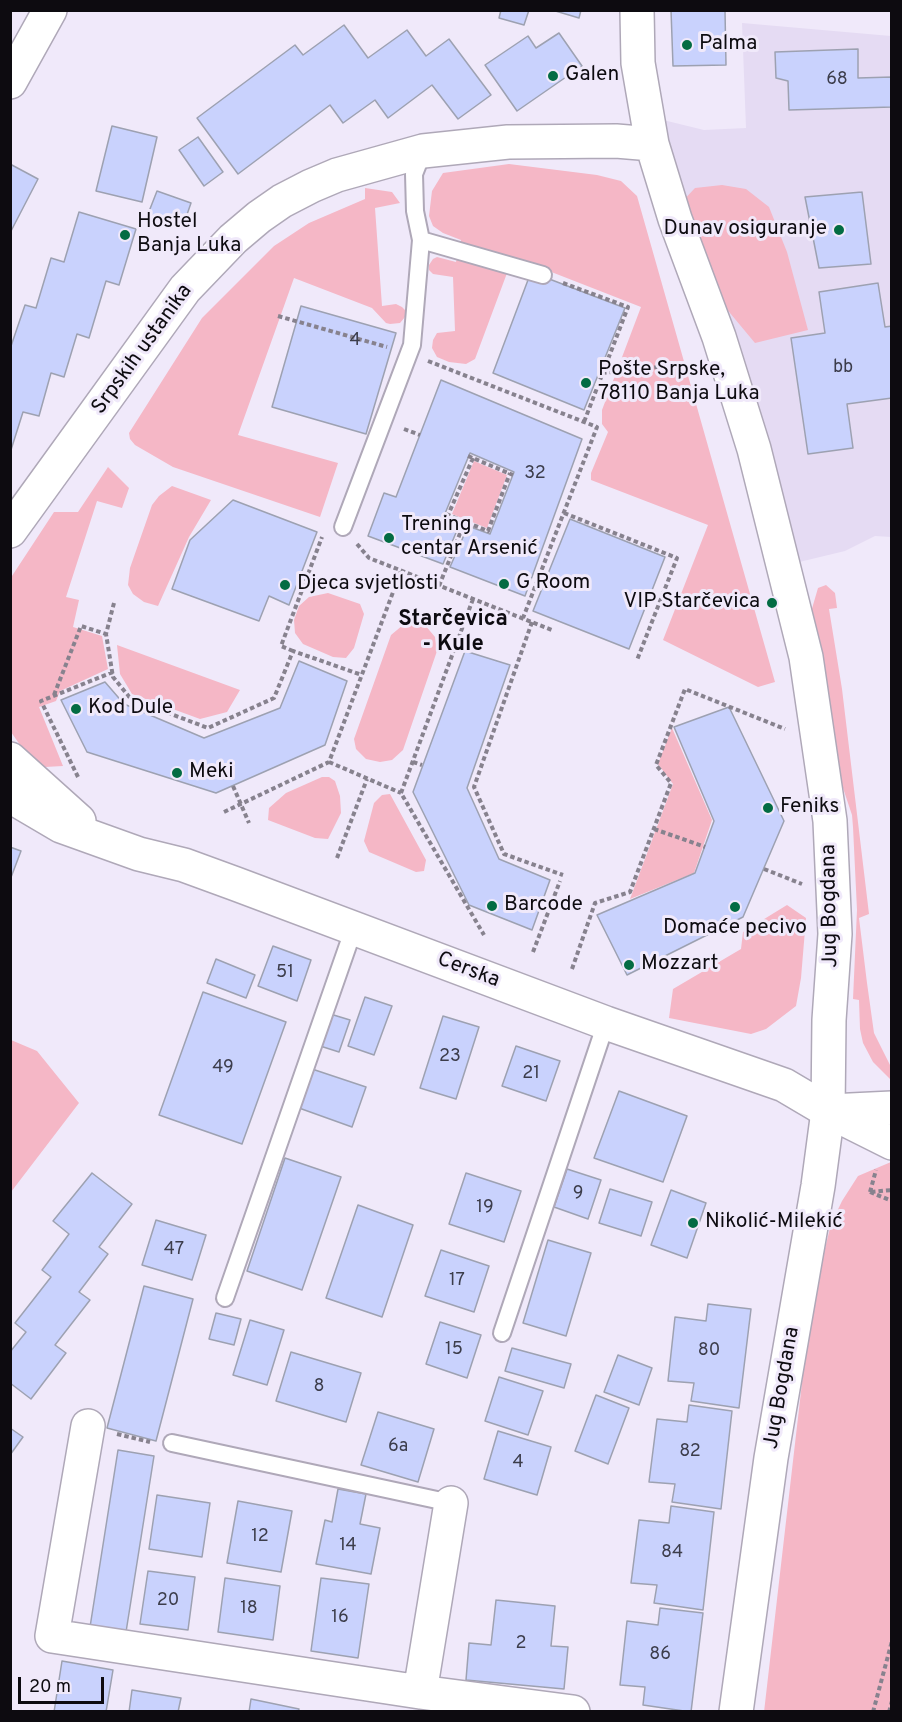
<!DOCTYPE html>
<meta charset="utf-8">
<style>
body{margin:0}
#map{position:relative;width:902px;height:1722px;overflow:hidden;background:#f0e9fa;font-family:Overpass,sans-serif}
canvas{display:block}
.frame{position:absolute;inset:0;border:12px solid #0d0b10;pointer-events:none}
.scale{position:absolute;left:18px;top:1677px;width:86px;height:27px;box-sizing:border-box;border:3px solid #0d0b10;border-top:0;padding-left:8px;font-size:18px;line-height:21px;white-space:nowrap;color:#0d0b10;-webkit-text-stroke:4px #f0e9fa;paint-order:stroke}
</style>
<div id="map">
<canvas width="902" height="1722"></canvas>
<div class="frame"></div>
<div class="scale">20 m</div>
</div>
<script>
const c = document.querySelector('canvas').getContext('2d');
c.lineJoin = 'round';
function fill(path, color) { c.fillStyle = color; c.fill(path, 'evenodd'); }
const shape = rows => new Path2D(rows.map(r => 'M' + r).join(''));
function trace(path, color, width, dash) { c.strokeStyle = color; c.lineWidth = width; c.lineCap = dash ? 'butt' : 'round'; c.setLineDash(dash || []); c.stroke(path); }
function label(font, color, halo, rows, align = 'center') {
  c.font = font + ' Overpass,sans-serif'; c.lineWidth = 6; c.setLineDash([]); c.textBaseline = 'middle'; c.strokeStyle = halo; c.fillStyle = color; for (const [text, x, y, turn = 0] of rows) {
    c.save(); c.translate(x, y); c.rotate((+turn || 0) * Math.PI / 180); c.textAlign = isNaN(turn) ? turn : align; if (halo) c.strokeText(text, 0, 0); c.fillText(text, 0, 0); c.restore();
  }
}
const built = shape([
 [742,23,891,36,891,537,875,536,845,551,791,564,655,118,704,130,746,128]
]);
const green = shape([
 [509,164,597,175,621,181,637,196,775,682,758,687,663,640,708,525,591,480,591,473,608,432,602,424,602,410,641,307,513,257,475,359,466,364,449,362,437,357,432,348,433,340,437,333,455,331,453,277,433,274,429,270,429,265,433,259,437,257,456,262,461,240,443,233,433,226,429,216,432,191,443,173],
 [722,185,746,189,769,207,787,252,808,330,755,343,725,307,693,238,680,204,695,188],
 [365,188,392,192,400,203,375,208,382,306,396,304,402,307,405,310,405,317,400,323,390,324,386,323,372,308,294,278,238,435,338,463,320,517,173,467,135,445,130,439,129,433,202,318,274,246,309,223,365,199],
 [474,461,507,475,487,528,452,514],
 [108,467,129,488,122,508,97,501,66,597,79,600,73,627,102,636,108,669,60,691,56,701,39,707,63,766,45,767,27,755,11,732,10,579,54,512,78,512],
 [172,486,211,500,189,537,158,606,144,602,133,594,128,585,130,568,152,505,159,496],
 [826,585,835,593,837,608,829,609,842,689,869,914,859,918,867,983,874,1033,891,1067,891,1080,873,1062,863,1043,860,1029,859,1000,853,999,857,910,853,827,852,815,841,782,811,612,818,588],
 [328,593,360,604,364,614,354,648,346,658,333,657,303,644,295,633,294,620,299,606,309,597],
 [415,624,425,625,435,637,437,651,403,750,392,760,380,762,366,759,356,749,354,739,391,635,403,625],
 [117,645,240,690,227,712,200,719,132,694,120,674],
 [672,728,712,820,694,873,630,899,673,784,658,764],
 [322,777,329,777,335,781,340,796,341,813,328,839,315,838,268,820,269,808,286,793],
 [390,794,426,860,424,871,416,872,369,852,364,841,374,803,382,795],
 [787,905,806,918,801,978,796,1006,766,1029,751,1034,669,1018,673,989,741,949,743,932],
 [11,1040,37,1051,79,1103,11,1192],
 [891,1162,891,1711,764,1712,811,1305,831,1224,842,1201,858,1176]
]);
const building = shape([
 [501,10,529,10,524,25,499,18,501,10],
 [552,10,581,10,579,18,552,10],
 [671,10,725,10,726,65,673,66,671,10],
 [344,25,368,58,407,30,426,56,449,39,491,95,458,119,432,85,388,118,375,100,343,123,330,105,238,174,197,118,295,45,303,55,344,25],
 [559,33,582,66,517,111,485,65,528,36,536,48,559,33],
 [858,49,858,78,892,77,892,107,789,110,788,81,776,78,775,52,858,49],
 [112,126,157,137,142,202,96,191,112,126],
 [198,137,223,172,204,186,179,150,198,137],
 [10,164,38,179,10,233,10,164],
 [157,191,191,203,183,226,148,214,157,191],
 [862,192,871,264,819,268,805,197,862,192],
 [79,212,136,229,119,285,106,281,89,338,77,334,64,377,51,373,39,416,23,412,10,453,10,349,25,305,36,308,51,258,64,262,79,212],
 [531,272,625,308,584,410,493,373,531,272],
 [878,283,885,327,892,326,892,398,847,404,853,448,808,454,791,338,825,333,819,292,878,283],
 [301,306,396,333,366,434,272,407,301,306],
 [441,380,582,439,525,596,450,567,468,526,490,534,514,472,470,453,444,516,460,523,443,564,368,536,384,493,396,497,441,380],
 [233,500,317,532,289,605,269,596,259,621,172,589,190,540,233,500],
 [570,519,665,557,629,649,533,611,570,519],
 [465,651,510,665,467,788,499,859,550,880,532,930,469,905,413,792,465,651],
 [299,661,347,681,325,745,216,793,87,752,61,700,105,682,124,704,204,738,280,708,299,661],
 [729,707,784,821,743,917,627,975,597,915,695,873,714,821,674,727,729,707],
 [10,847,21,851,10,880,10,847],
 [273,946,311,960,297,1001,258,986,273,946],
 [216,959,255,975,246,998,207,983,216,959],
 [203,992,286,1022,242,1144,159,1115,203,992],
 [365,997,392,1006,374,1055,348,1046,365,997],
 [327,1013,350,1020,339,1052,317,1045,327,1013],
 [443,1016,479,1027,456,1099,420,1088,443,1016],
 [516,1046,560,1061,546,1101,502,1086,516,1046],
 [312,1069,366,1087,352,1127,299,1108,312,1069],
 [619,1091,687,1116,663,1182,594,1158,619,1091],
 [285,1158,341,1177,302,1290,247,1271,285,1158],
 [567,1169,601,1180,588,1219,554,1207,567,1169],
 [92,1173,132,1204,99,1247,108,1254,79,1292,90,1300,55,1345,66,1353,31,1399,10,1383,10,1352,26,1332,15,1323,51,1277,42,1270,69,1234,53,1221,92,1173],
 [466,1173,521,1191,504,1242,449,1224,466,1173],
 [610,1189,652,1202,641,1236,599,1223,610,1189],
 [671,1190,706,1203,687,1258,651,1245,671,1190],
 [358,1205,413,1225,382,1317,326,1298,358,1205],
 [156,1220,206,1235,192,1280,142,1265,156,1220],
 [548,1240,591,1253,566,1336,523,1323,548,1240],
 [441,1250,489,1266,474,1312,425,1296,441,1250],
 [144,1286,193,1299,156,1441,107,1428,144,1286],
 [708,1304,751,1309,739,1408,691,1401,694,1383,668,1381,675,1317,706,1321,708,1304],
 [216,1313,241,1319,234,1345,209,1339,216,1313],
 [250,1320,284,1330,267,1385,233,1375,250,1320],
 [440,1322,481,1335,467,1378,426,1364,440,1322],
 [512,1348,571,1364,564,1388,505,1371,512,1348],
 [291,1352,361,1373,346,1422,276,1401,291,1352],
 [618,1355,652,1368,639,1405,604,1392,618,1355],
 [499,1377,543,1391,528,1435,485,1421,499,1377],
 [596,1395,629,1408,608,1464,575,1451,596,1395],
 [689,1405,732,1411,721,1509,672,1502,675,1484,649,1482,657,1419,687,1422,689,1405],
 [378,1412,434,1429,418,1482,361,1465,378,1412],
 [10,1428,23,1437,10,1455,10,1428],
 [498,1431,551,1447,537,1495,484,1479,498,1431],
 [118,1450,154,1456,126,1632,90,1627,118,1450],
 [338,1489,366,1494,360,1524,380,1528,371,1574,316,1564,325,1520,332,1522,338,1489],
 [157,1495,210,1503,202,1557,149,1549,157,1495],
 [238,1501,292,1511,281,1572,227,1563,238,1501],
 [671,1506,714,1512,703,1610,654,1603,657,1585,631,1583,639,1520,669,1523,671,1506],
 [148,1571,195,1577,188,1630,140,1624,148,1571],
 [225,1578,280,1586,273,1640,218,1632,225,1578],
 [321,1578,369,1584,358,1658,311,1651,321,1578],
 [496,1600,555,1606,551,1646,568,1647,564,1689,466,1680,469,1643,491,1645,496,1600],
 [660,1608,703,1613,691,1712,643,1705,645,1687,620,1685,627,1621,658,1625,660,1608],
 [62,1661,113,1670,106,1712,54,1712,62,1661],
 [132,1690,181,1698,178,1712,129,1712,132,1690],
 [251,1699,299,1709,298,1712,249,1712,251,1699]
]);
const path = shape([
 [563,283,628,307,584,422],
 [278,316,387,347],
 [428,361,597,427,523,618],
 [602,373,687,364],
 [404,429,420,435],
 [468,456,513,475],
 [473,458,448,515,488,531,510,473],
 [564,513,677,558,637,660],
 [357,544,369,558,552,630],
 [439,586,465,521],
 [473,599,401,793,484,935],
 [114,603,106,634,113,677,131,699,208,728,274,698,293,651,362,675],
 [532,622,474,787,504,854,563,875],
 [293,651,281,646,322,537],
 [54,695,81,626,106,634],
 [329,762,401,793],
 [413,762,422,765],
 [78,777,41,701,113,672],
 [233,786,249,823],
 [224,812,329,762,401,571],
 [654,829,705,847],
 [337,858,367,779],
 [764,869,802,884],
 [533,952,560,881],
 [572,969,595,903,630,892,671,783,656,765,685,689,785,729],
 [870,1192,876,1170],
 [870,1192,892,1201],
 [871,1192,892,1190],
 [117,1434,150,1442],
 [873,1712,892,1641],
 [889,1712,892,1701]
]);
const lane = shape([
 [421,240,543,275],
 [343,527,412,345,421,240,415,211,414,174,423,151],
 [225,1298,354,928],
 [502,1333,606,1023],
 [172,1443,451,1503]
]);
const street = shape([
 [637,10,638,63,652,144,675,219,719,337,754,449,806,657,830,821,835,934,829,1020,828,1111,818,1186,771,1458,736,1712],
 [10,82,50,10],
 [10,531,185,289,233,239,259,217,282,201,311,186,337,175,423,151,508,142,616,141,652,144],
 [88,1426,52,1636,420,1692,573,1712],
 [420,1692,451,1503]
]);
const secondary = shape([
 [10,759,79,821],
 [10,796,61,826,139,854,184,865,236,884,606,1023,784,1085,828,1111,892,1143],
 [830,1111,892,1108]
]);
const markers = [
 [687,45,6,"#036c43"],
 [553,76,6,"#036c43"],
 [839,230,6,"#036c43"],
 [125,235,6,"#036c43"],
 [586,383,6,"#036c43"],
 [389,538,6,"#036c43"],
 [504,584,6,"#036c43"],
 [285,585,6,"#036c43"],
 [772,603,6,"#036c43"],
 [76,709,6,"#036c43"],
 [177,773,6,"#036c43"],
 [768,808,6,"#036c43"],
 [492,906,6,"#036c43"],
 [735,907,6,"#036c43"],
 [629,965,6,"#036c43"],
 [693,1223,6,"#036c43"]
];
const numberNames = [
 ["68",837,80],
 ["4",355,341],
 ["bb",843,368],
 ["32",535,474],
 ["51",285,973],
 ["23",450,1057],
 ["49",223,1068],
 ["21",531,1074],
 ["9",578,1194],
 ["19",485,1208],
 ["47",174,1250],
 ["17",457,1281],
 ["15",454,1350],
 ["80",709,1351],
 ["8",319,1387],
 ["6a",398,1447],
 ["82",690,1452],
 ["4",518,1463],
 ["12",260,1537],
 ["14",348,1546],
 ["84",672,1553],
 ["20",168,1601],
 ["18",249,1609],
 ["16",340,1618],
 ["2",521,1644],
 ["86",660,1655]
];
const poiNames = [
 ["Palma",699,45],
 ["Galen",565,76],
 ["Hostel",137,223],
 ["Banja Luka",137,247],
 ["Dunav osiguranje",827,230,"right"],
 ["Pošte Srpske,",598,371],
 ["78110 Banja Luka",598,395],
 ["Trening",401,526],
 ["centar Arsenić",401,550],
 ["G Room",516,584],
 ["Djeca svjetlosti",297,585],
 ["VIP Starčevica",760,603,"right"],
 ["Kod Dule",88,709],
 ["Meki",189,773],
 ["Feniks",780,808],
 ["Barcode",504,906],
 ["Domaće pecivo",735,929,"center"],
 ["Mozzart",641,965],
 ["Nikolić-Milekić",705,1223]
];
const streetNames = [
 ["Srpskih ustanika",143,350,-54],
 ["Jug Bogdana",831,906,-91],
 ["Cerska",468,971,21],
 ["Jug Bogdana",783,1388,-80]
];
const neighbourhoodNames = [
 ["Starčevica",453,621],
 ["- Kule",453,646]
];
fill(built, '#e5dbf3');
fill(green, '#f5b7c6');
fill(building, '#c9d2fd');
trace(building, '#9da1b1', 1.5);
trace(lane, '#afa8b8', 20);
trace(street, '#afa8b8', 36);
trace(secondary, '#afa8b8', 36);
trace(path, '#87828e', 4, [4.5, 3]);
trace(lane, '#fff', 16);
trace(street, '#fff', 33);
trace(secondary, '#fff', 33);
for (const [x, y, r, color] of markers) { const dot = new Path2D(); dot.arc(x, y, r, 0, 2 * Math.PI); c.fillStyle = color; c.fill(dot); trace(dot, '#f0e9fa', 2); }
label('18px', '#3c3d4b', null, numberNames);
label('21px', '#0d0b10', '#f0e9fa', poiNames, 'left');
label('21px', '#0d0b10', '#f0e9fa', streetNames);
label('bold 22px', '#0d0b10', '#f0e9fa', neighbourhoodNames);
</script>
